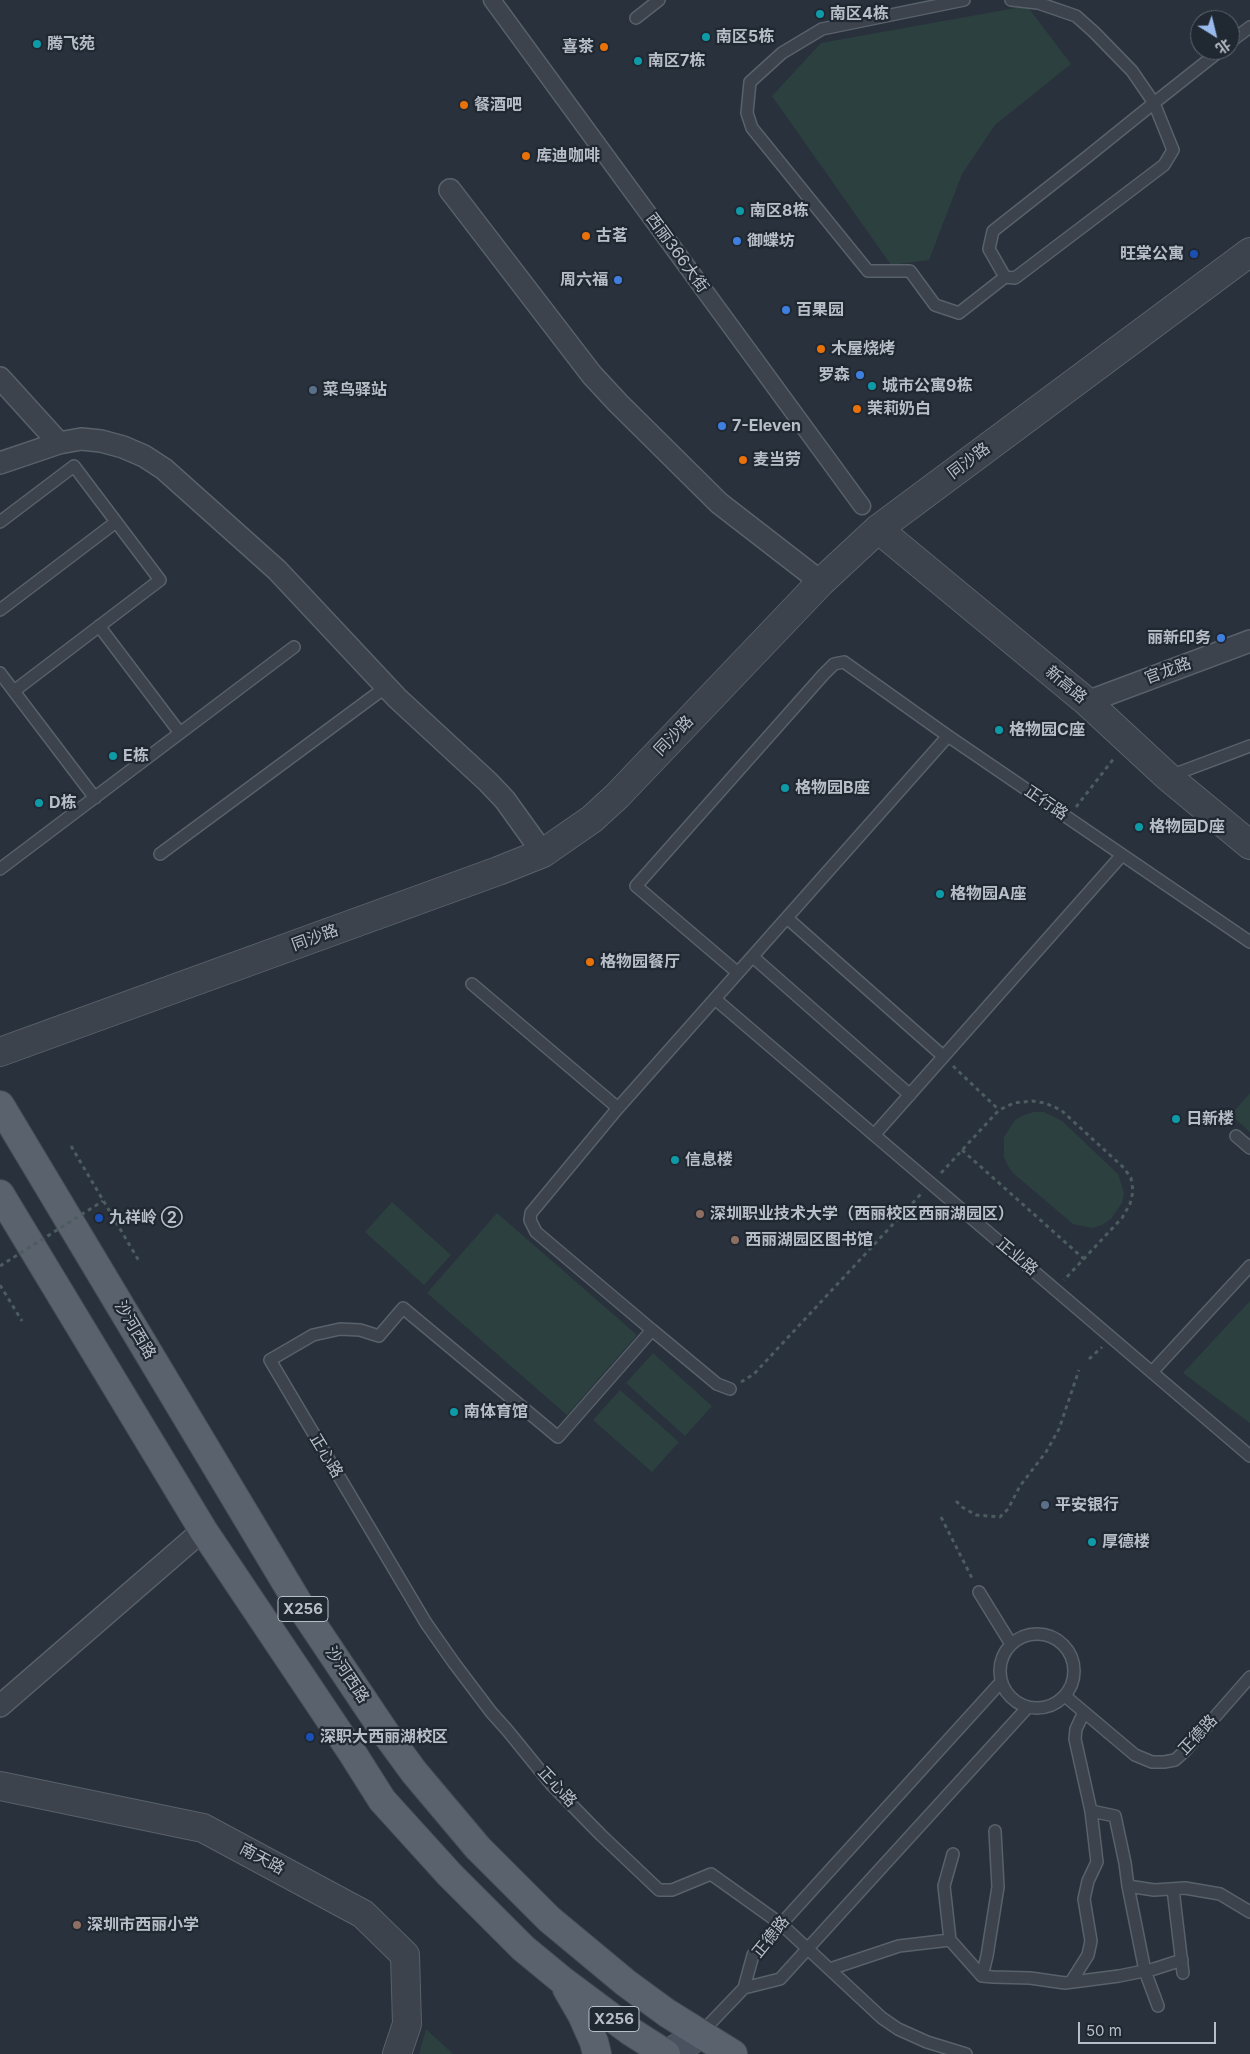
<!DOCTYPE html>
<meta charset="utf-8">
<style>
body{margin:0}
#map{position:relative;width:1250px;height:2054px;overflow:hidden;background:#28313c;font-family:Inter,"Noto Sans SC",sans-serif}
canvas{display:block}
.north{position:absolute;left:1190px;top:10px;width:50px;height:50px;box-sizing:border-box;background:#202832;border:1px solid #5d646e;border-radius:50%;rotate:144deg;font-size:14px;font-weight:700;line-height:20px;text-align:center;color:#b8bec8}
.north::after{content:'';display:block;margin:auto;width:18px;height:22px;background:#99baec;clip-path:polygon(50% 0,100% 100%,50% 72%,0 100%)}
.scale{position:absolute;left:1078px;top:2022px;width:138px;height:22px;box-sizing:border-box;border:2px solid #b8bec8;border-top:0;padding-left:6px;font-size:15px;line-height:18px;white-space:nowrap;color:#b8bec8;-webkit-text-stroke:4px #202832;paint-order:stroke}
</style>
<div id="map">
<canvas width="1250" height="2054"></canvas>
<div class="north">北</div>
<div class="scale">50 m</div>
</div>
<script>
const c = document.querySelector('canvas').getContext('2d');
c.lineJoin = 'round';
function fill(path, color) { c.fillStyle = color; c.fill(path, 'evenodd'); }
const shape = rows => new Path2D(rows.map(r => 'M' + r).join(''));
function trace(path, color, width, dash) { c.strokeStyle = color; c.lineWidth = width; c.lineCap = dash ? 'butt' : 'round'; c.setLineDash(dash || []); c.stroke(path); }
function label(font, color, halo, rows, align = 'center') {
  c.font = font + ' Inter,"Noto Sans SC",sans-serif'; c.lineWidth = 4.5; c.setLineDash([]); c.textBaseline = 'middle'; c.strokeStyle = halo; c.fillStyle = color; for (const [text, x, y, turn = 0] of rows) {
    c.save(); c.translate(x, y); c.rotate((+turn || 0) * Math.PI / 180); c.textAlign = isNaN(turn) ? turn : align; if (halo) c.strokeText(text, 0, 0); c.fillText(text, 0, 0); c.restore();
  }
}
const green = shape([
 [1027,6,1071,64,995,125,962,174,929,260,891,265,772,96,821,43],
 [1250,1093,1250,1132,1231,1115],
 [1034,1112,1044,1112,1062,1121,1118,1174,1124,1193,1122,1203,1111,1219,1102,1225,1092,1228,1073,1224,1014,1174,1008,1166,1004,1157,1004,1137,1015,1120,1024,1115],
 [392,1202,451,1255,424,1285,365,1232],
 [497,1213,637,1335,567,1415,427,1293],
 [1250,1301,1250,1423,1183,1373],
 [653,1353,712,1406,685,1436,626,1383],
 [620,1390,679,1442,652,1472,593,1420],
 [426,2029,453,2054,419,2054]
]);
const path = shape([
 [1076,807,1115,757],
 [953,1066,999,1110],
 [71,1146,139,1261],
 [962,1150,1084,1259],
 [941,1173,999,1110,1014,1103,1032,1101,1045,1103,1061,1110,1124,1168,1131,1178,1133,1191,1130,1204,1122,1218,1064,1280],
 [0,1285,22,1321],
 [1089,1359,1102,1347],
 [741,1382,754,1374,921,1194],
 [956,1501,962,1507,976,1515,1000,1517,1008,1509,1020,1486,1046,1452,1059,1429,1079,1370],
 [941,1517,973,1580]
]);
const service = shape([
 [964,0,822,29,782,53,750,82,747,113,752,128,868,271,910,271,935,305,959,313,1005,277],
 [1011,0,1038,3,1076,16,1094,32,1132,71,1154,103,1173,150,1164,165,1015,278,1005,277,989,249,993,231,1087,157,1154,103,1221,50],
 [636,18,659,0],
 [1230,42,1250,27],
 [0,522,74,466,160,580,14,691],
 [0,610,116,522],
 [99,626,180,733],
 [0,673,95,798],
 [948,736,618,1108,531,1213,530,1220,536,1232,652,1330,558,1437,403,1308,379,1336,360,1330,340,1329,313,1335,270,1360,426,1623,454,1663,491,1712,508,1731,551,1784,601,1835,659,1890,672,1890,711,1874,781,1924,882,2018,898,2029,927,2042,966,2054],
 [1170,776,1250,746],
 [160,854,386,687],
 [0,869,294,647],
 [787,918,943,1056],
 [753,957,910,1095],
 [738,973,636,886,823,675,834,664,844,662,948,736,1250,942],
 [472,984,618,1108],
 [715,999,1250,1456],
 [874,1135,1122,855],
 [1236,1136,1250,1148],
 [652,1330,717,1384,730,1389],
 [1152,1372,1250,1266],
 [979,1592,1011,1644],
 '1000 1671a37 37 0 1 1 74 0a37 37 0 1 1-74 0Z',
 [1065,1696,1135,1755,1152,1762,1164,1762,1175,1760,1185,1751,1250,1677],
 [1091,1811,1115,1816,1125,1863,1128,1886,1154,1890,1185,1888,1220,1894,1250,1912],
 [1128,1886,1145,1971,1158,2006],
 [1173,1889,1183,1973],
 [950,1940,944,1886,953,1854],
 [830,1969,899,1946,950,1940,982,1976,993,1977,1030,1978,1065,1983,1119,1976,1154,1969,1182,1960],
 [982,1976,987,1956,998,1887,995,1831],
 [1071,1982,1088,1955,1091,1941,1084,1899,1088,1881,1097,1862,1091,1811,1075,1739,1076,1729,1084,1712],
 [744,1988,780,1979,1027,1708],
 [700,2034,744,1988,753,1955,1001,1682]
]);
const pedestrian = shape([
 [492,0,862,506]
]);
const minor = shape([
 [450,190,592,375,618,403,719,503,821,582],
 [0,378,59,443],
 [0,463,59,443,81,439,101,441,123,447,144,456,164,469,277,570,397,698,488,782,505,800,543,853],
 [1087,702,1250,641],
 [0,1706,203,1530]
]);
const tertiary = shape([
 [878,529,1087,702,1168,777,1250,845],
 [0,1052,498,871,543,853,592,819,617,796,821,582,878,529,1250,252],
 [0,1786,203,1828,363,1914,405,1955,407,2024,397,2054]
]);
const secondary = shape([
 [667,2054,700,2035]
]);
const primary = shape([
 [0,1105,297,1601,384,1731,414,1772,478,1848,549,1919,626,1983,667,2013,733,2054],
 [0,1194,203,1530,353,1754,382,1800,450,1875,523,1948,563,1981,630,2031,666,2054],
 [567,1989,582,2015,594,2042,597,2054]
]);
const pathBridge = shape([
 [0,1266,103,1201]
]);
const markers = [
 [820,14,5,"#0f9aa8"],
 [706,37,5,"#0f9aa8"],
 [37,44,5,"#0f9aa8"],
 [604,47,5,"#e8710a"],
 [638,61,5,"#0f9aa8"],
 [464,105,5,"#e8710a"],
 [526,156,5,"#e8710a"],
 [740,211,5,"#0f9aa8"],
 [586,236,5,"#e8710a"],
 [737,241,5,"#3f7fe0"],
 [1194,254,5,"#1a4fb4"],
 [618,280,5,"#3f7fe0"],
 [786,310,5,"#3f7fe0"],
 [821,349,5,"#e8710a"],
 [860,375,5,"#3f7fe0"],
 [872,386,5,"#0f9aa8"],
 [313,390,5,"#5c6f8a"],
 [857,409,5,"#e8710a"],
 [722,426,5,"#3f7fe0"],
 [743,460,5,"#e8710a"],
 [1221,638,5,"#3f7fe0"],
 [999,730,5,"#0f9aa8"],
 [113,756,5,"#0f9aa8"],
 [785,788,5,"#0f9aa8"],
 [39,803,5,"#0f9aa8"],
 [1139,827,5,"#0f9aa8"],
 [940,894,5,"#0f9aa8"],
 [590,962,5,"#e8710a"],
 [1176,1119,5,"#0f9aa8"],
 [675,1160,5,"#0f9aa8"],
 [700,1214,5,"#8d6e63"],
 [99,1218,5,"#1a4fb4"],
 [735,1240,5,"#8d6e63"],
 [454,1412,5,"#0f9aa8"],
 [1045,1505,5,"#5c6f8a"],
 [1092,1542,5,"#0f9aa8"],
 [310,1737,5,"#1a4fb4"],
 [77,1925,5,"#8d6e63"]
];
const shields = [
 [303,1609,50],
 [614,2019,50]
];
const shieldNames = [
 ["X256",303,1609],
 ["X256",614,2019]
];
const poiNames = [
 ["南区4栋",830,14],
 ["南区5栋",716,37],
 ["腾飞苑",47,44],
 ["喜茶",594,47,"right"],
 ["南区7栋",648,61],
 ["餐酒吧",474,105],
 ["库迪咖啡",536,156],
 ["南区8栋",750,211],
 ["古茗",596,236],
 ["御蝶坊",747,241],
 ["旺棠公寓",1184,254,"right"],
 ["周六福",608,280,"right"],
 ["百果园",796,310],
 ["木屋烧烤",831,349],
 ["罗森",850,375,"right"],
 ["城市公寓9栋",882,386],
 ["菜鸟驿站",323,390],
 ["茉莉奶白",867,409],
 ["7-Eleven",732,426],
 ["麦当劳",753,460],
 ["丽新印务",1211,638,"right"],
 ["格物园C座",1009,730],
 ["E栋",123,756],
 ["格物园B座",795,788],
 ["D栋",49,803],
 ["格物园D座",1149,827],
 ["格物园A座",950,894],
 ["格物园餐厅",600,962],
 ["日新楼",1186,1119],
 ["信息楼",685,1160],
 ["深圳职业技术大学（西丽校区西丽湖园区）",710,1214],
 ["九祥岭 ②",109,1218],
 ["西丽湖园区图书馆",745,1240],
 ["南体育馆",464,1412],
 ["平安银行",1055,1505],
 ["厚德楼",1102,1542],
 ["深职大西丽湖校区",320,1737],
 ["深圳市西丽小学",87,1925]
];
const streetNames = [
 ["西丽366大街",677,253,54],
 ["同沙路",969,461,-37],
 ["官龙路",1168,671,-20],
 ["新高路",1066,685,40],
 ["同沙路",674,736,-46],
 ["正行路",1046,803,34],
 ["同沙路",315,938,-20],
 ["正业路",1017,1257,40],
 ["沙河西路",135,1330,59],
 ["正心路",326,1456,59],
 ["沙河西路",347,1675,56],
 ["正德路",1198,1735,-47],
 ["正心路",557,1787,47],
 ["南天路",262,1859,28],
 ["正德路",771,1937,-51]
];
fill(green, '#2d4040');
trace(service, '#59616b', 14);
trace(pedestrian, '#59616b', 19);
trace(minor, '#59616b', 24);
trace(tertiary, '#59616b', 30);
trace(secondary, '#59616b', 30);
trace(primary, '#454c56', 30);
trace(path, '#4c5c5f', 3, [4, 4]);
trace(service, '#3c434d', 11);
trace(pedestrian, '#3c434d', 16);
trace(minor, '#3c434d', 21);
trace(tertiary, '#3c434d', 28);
trace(secondary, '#4a525f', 28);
trace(primary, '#5a626d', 28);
trace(pathBridge, '#4c5c5f', 3, [4, 4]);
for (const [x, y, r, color] of markers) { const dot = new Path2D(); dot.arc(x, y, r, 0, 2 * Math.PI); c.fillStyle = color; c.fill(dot); trace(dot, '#202832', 2); }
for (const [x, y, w] of shields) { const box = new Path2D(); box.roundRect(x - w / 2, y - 12.5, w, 25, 4); c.fillStyle = '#202832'; c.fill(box); trace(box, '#b8bec8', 1); }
label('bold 15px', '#b8bec8', null, shieldNames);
label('bold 16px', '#b8bec8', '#202832', poiNames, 'left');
label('16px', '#b8bec8', '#202832', streetNames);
</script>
